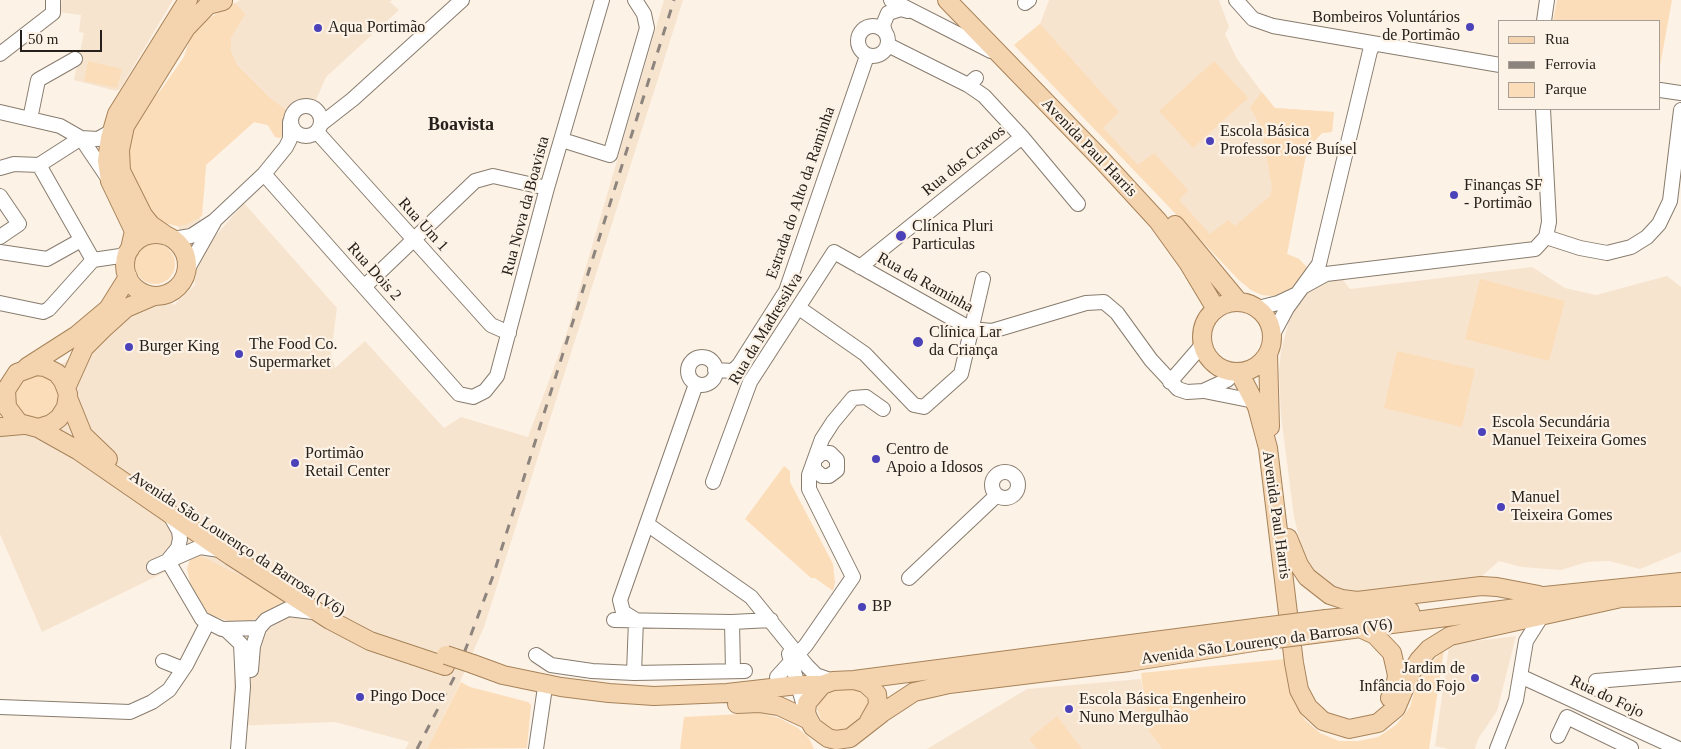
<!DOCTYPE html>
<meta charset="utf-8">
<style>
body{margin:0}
#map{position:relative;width:1681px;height:749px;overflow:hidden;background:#fdf2e6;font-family:Georgia,serif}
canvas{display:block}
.legend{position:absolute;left:1498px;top:20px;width:162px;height:90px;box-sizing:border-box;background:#fdf2e6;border:1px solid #a79e95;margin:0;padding:6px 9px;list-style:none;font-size:15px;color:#25201b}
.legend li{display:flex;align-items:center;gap:10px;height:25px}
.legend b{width:25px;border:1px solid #a79e95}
.scale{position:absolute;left:20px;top:30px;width:82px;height:22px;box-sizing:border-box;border:2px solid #25201b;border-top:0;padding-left:6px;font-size:15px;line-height:18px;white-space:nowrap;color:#25201b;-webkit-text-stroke:4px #fdf2e6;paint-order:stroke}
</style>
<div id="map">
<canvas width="1681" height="749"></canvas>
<ul class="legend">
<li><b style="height:6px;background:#f4d4af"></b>Rua</li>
<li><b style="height:6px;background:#8d857d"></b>Ferrovia</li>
<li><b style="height:14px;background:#fcddb9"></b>Parque</li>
</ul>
<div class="scale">50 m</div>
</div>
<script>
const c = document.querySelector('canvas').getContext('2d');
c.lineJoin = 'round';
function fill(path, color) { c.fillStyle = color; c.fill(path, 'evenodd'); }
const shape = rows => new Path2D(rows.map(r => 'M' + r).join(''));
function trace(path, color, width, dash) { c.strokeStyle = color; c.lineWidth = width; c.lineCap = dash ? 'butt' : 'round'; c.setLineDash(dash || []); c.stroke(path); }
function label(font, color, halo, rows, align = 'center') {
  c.font = font + ' Georgia,serif'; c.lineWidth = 4.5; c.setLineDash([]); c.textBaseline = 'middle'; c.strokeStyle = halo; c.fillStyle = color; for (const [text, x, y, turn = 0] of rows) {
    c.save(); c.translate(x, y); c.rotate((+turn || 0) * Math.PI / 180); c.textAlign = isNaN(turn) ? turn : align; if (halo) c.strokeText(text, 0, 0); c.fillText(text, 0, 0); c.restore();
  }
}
const built = shape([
 [62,0,173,0,120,89,116,91,74,80,84,33,79,32,81,15,59,12],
 [240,0,392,0,390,2,399,10,326,77,316,100,311,102,296,102,287,111,280,138,275,137,268,125,254,122,206,165,204,194,198,215,213,239,244,203,337,308,331,354,335,368,365,341,444,428,461,417,528,437,566,335,664,0,683,0,484,627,457,689,427,749,405,749,409,743,406,741,335,722,232,726,234,676,240,628,201,556,188,561,42,632,0,534,0,409,84,348,135,303,167,302,174,305,195,285,194,263,197,255,177,225,164,223,156,218,143,109,161,90,184,57,191,36,208,19],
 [1049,0,1219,0,1229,27,1225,34,1237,59,1274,108,1334,112,1332,132,1322,133,1307,149,1287,254,1299,259,1275,296,1262,295,1251,290,1239,280,1014,45,1040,24],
 [1532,267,1565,288,1596,295,1667,276,1681,287,1681,552,1640,569,1609,561,1587,562,1561,570,1521,567,1499,561,1481,577,1371,592,1356,594,1343,591,1328,584,1316,574,1304,557,1294,517,1281,416,1279,372,1281,351,1291,313,1310,288,1341,277,1350,289],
 [1516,636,1497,711,1478,739,1475,749,1448,749,1435,746,1449,646,1460,643],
 [1141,679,1148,730,1162,749,927,749,1027,689]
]);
const green = shape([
 [1557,0,1672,0,1660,66,1660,21,1553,21],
 [235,3,245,14,231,38,231,51,237,65,270,98,287,111,284,135,280,138,275,137,268,125,254,122,206,165,202,216,186,225,177,226,164,223,156,218,148,207,129,168,127,151,132,129,143,109,161,90,184,57,191,36,208,19],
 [1040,24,1119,112,1103,128,1138,165,1154,153,1188,190,1179,200,1210,234,1228,220,1235,226,1270,196,1272,187,1261,127,1250,107,1262,92,1275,108,1334,112,1332,132,1322,133,1307,149,1287,254,1299,259,1309,269,1301,281,1289,292,1275,296,1262,295,1251,290,1239,280,1014,45],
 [88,61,122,69,117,88,84,81],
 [1214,61,1248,98,1193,148,1159,111],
 '135 264a20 20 0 1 1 40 0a20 20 0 1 1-40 0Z',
 [1480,279,1565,301,1549,361,1465,339],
 [1397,351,1475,369,1462,427,1384,408],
 '15 397a22 22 0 1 1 44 0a22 22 0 1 1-44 0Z',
 [784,466,790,471,790,482,833,564,835,582,833,591,815,578,811,578,745,519],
 [193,552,247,579,282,601,277,608,241,625,206,614,191,588,187,568],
 [1444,650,1429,749,1162,749,1148,730,1141,673,1286,659,1295,704,1305,720,1320,733,1339,741,1358,741,1378,737,1396,725,1410,707,1417,682,1431,663],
 [461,682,470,687,528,702,531,705,527,748,427,749],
 [836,690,860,690,870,703,867,712,855,727,839,733,823,725,817,709,821,700,827,694],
 [760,713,779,718,798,728,809,738,814,749,680,749,684,717],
 [1057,716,1082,749,1037,749,1029,739]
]);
const minor = shape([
 [891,0,991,51],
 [1236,0,1253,19,1273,26,1500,65],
 [1025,3,1029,0],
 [1544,21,1547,0],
 '858 41a15 15 0 1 1 30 0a15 15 0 1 1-30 0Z',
 [885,32,883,25,888,13,901,9,908,11],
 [888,45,968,85,976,78],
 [0,54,53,13,53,0],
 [968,85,984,96,1022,137],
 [1660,90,1681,93],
 '291 121a15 15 0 1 1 30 0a15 15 0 1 1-30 0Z',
 [0,112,60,126,81,138,98,139,112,131],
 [30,119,38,80,75,59],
 [321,124,353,99,462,0],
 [317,132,491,325,509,333],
 [562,140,610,155,647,28,644,14,635,0],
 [39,165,93,260,120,256,129,252],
 [0,168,14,164,39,165,81,138,108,178],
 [264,174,459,394,473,397,485,391,497,376,547,188,602,0],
 [0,196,19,224,0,237],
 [1546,237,1580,248,1607,253,1631,247,1647,237,1659,224,1670,201,1681,110],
 [173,239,191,236,214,221,264,174,286,147,290,139,290,122],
 [0,252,47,259,81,240],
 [860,267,1022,137,1078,204],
 [187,270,214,222],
 [1304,286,1326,274,1535,249,1546,237,1549,222,1543,109],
 [364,287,475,181,493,176,547,188],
 [0,303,43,312,49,309,93,260],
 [799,308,865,354,914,405,924,407,961,374,983,279],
 [1258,308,1278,303,1295,295],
 [1272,336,1287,308,1319,264,1370,51,1374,44],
 '688 371a14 14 0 1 1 28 0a14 14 0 1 1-28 0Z',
 [715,370,733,371,739,365,786,291,867,56],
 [1170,382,1203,344],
 [1204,391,1254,401],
 [814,462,814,469,822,476,829,476,837,470,837,460,830,453,822,453,815,459],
 '992 485a13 13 0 1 1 26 0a13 13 0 1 1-26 0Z',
 [713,482,750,382,834,252,971,329,992,331,1086,303,1104,302,1117,313,1151,360,1178,389,1187,392,1203,391,1227,380,1235,372],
 [647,524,751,597,807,666,816,675,833,681],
 [169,559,178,548,180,539,179,531,170,515],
 [168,561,202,619,222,629,259,628],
 [154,567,200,547,220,550],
 [909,578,997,495],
 [614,620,732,622,771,620],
 [732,622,733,671],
 [225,629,241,644,243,687,238,749],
 [789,654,806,713],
 [536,655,551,665,592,671,634,673,636,620,623,612,620,600,696,384],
 [163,661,183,669],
 [251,670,253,646,259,628,266,620,288,609,313,612],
 [634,673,745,671],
 [1520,676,1679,749],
 [777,677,806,645,853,577,809,489,809,475,822,439,833,422,853,398,866,397,883,409],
 [1597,689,1596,681,1681,674],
 [0,707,130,712,152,702,169,690,186,665,208,622],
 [1558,736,1567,717,1631,748],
 [536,749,544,694],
 [1497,749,1516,700,1526,641,1543,614]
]);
const major = shape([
 [947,0,1101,159,1158,221,1189,264,1216,309],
 [1175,225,1238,301],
 '125 265a31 31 0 1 1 62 0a31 31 0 1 1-62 0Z',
 [167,236,151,225,143,215,121,171,120,150,125,126,186,28,208,5,223,1],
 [130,249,134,231,110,181,107,161,110,138,117,114,188,0],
 '1202 337a35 35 0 1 1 70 0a35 35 0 1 1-70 0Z',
 [1268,354,1270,427],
 [27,367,77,335,108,309,128,277],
 [1239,372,1257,407,1268,448,1294,663,1299,690,1308,707,1323,721,1349,729,1378,723,1396,708,1411,673,1419,660,1429,649,1450,636,1621,598],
 [66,388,84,348,105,327,126,308,154,296],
 [68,398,83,435,108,459],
 [0,427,23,425],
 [38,428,51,424,59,418,66,407,68,394,63,381,57,373,45,367,36,366,17,373,6,390,7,407,19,423,38,428,79,451,231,556,330,620,370,641,445,666],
 [1288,538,1299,565,1307,577,1330,595,1342,599,1357,601,1481,586,1497,587,1539,595],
 [1525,598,1681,582],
 [1611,598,1681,597],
 [1326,619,1410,611],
 [1362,629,1375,635,1392,653,1397,675,1395,688,1390,698],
 [1322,633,1540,605],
 [473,664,503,675,561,687,609,693,654,696,727,693,798,685,822,685,833,681,854,680,1262,627],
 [854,680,865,683,877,694,878,705,869,721],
 [822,685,807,703,806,713,809,720,813,727,828,738,836,740,850,738,882,713,914,692,949,684,1129,662,1260,641],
 [737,704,760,703,779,706,809,720]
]);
const rail = shape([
 [417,749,457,672,493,576,674,0]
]);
const majorBridge = shape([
 [1262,627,1326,619],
 [1260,641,1322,633],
 [446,655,473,664]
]);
const markers = [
 [1470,27,5,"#4b41b8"],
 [318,28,5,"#4b41b8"],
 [1210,141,5,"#4b41b8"],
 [1454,195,5,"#4b41b8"],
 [901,236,6,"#4b41b8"],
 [918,342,6,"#4b41b8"],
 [129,347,5,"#4b41b8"],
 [239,354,5,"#4b41b8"],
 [1482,432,5,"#4b41b8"],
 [876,459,5,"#4b41b8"],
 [295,463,5,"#4b41b8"],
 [1501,507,5,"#4b41b8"],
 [862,607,5,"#4b41b8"],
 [1475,678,5,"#4b41b8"],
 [360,697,5,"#4b41b8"],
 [1069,709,5,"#4b41b8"]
];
const poiNames = [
 ["Bombeiros Voluntários",1460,18,"right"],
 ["de Portimão",1460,36,"right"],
 ["Aqua Portimão",328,28],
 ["Escola Básica",1220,132],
 ["Professor José Buísel",1220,150],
 ["Finanças SF",1464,186],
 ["- Portimão",1464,204],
 ["Clínica Pluri",912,227],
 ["Particulas",912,245],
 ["Clínica Lar",929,333],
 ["da Criança",929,351],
 ["The Food Co.",249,345],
 ["Supermarket",249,363],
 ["Burger King",139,347],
 ["Escola Secundária",1492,423],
 ["Manuel Teixeira Gomes",1492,441],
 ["Centro de",886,450],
 ["Apoio a Idosos",886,468],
 ["Portimão",305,454],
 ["Retail Center",305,472],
 ["Manuel",1511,498],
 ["Teixeira Gomes",1511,516],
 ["BP",872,607],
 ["Jardim de",1465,669,"right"],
 ["Infância do Fojo",1465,687,"right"],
 ["Pingo Doce",370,697],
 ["Escola Básica Engenheiro",1079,700],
 ["Nuno Mergulhão",1079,718]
];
const streetNames = [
 ["Avenida Paul Harris",1089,148,46],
 ["Rua dos Cravos",964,161,-39],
 ["Estrada do Alto da Raminha",801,193,-71],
 ["Rua Nova da Boavista",526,206,-75],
 ["Rua Um 1",423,225,48],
 ["Rua Dois 2",374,272,48],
 ["Rua da Raminha",925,283,29],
 ["Rua da Madressilva",766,329,-59],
 ["Avenida Paul Harris",1276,515,82],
 ["Avenida São Lourenço da Barrosa (V6)",237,544,33],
 ["Avenida São Lourenço da Barrosa (V6)",1267,642,-8],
 ["Rua do Fojo",1607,697,25]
];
const neighbourhoodNames = [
 ["Boavista",461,125]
];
fill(built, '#f7e4cf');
fill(green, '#fcddb9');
trace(minor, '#887c6e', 16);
trace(major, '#a78359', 20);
trace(minor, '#fff', 14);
trace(major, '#f4d4af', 18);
trace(rail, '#8d857d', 3, [9, 9]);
trace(majorBridge, '#a78359', 20, []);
trace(majorBridge, '#f4d4af', 18);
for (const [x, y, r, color] of markers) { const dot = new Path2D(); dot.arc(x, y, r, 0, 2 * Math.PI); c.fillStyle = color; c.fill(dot); trace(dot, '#fdf2e6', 2); }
label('16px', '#25201b', '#fdf2e6', poiNames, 'left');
label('16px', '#25201b', '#fdf2e6', streetNames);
label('bold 18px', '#25201b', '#fdf2e6', neighbourhoodNames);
</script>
